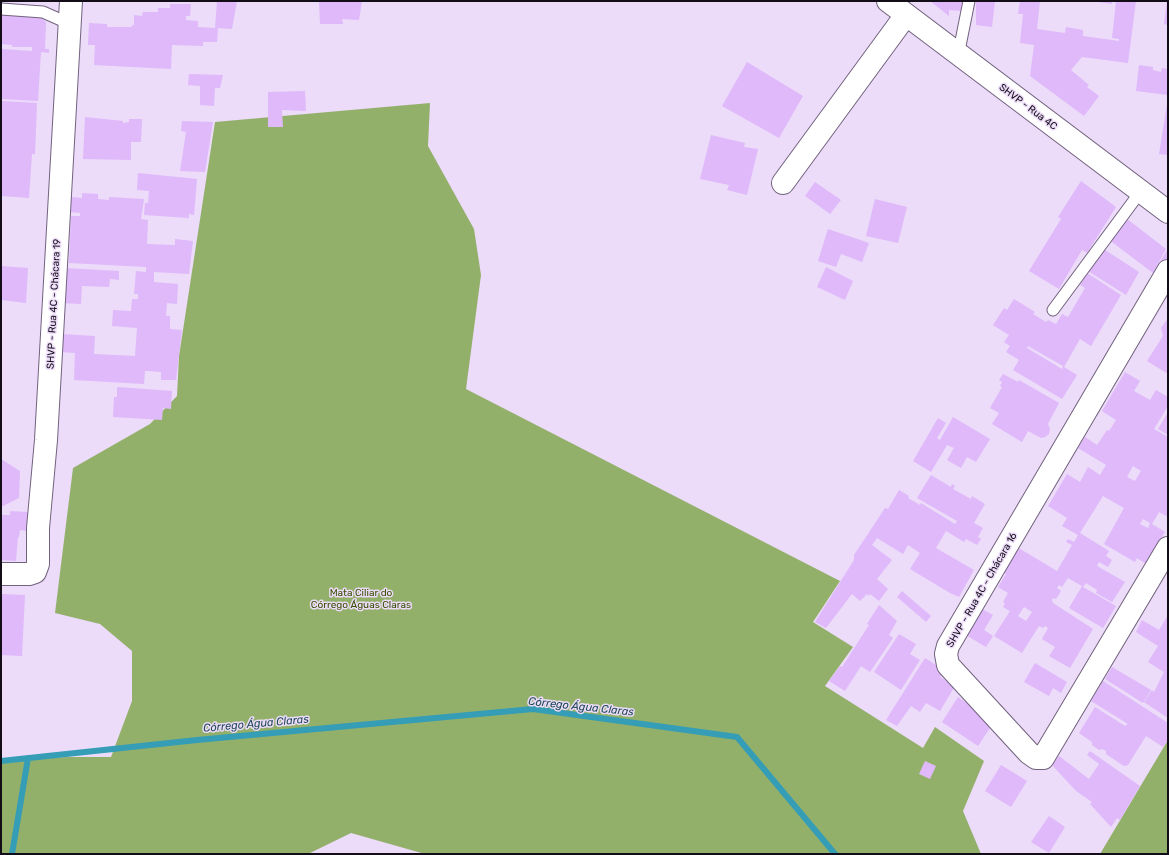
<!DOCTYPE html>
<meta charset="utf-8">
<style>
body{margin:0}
#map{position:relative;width:1169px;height:855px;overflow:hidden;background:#ecdbf9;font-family:Rubik,sans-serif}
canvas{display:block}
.frame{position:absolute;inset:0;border:2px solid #130d17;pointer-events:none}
</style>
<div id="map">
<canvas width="1169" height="855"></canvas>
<div class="frame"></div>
</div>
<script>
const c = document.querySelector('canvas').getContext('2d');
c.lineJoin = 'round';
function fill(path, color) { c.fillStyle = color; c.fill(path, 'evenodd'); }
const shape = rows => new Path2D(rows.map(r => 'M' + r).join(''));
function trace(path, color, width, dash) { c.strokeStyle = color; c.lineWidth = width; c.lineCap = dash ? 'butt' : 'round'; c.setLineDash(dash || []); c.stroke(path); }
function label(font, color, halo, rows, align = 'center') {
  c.font = font + ' Rubik,sans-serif'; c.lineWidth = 3; c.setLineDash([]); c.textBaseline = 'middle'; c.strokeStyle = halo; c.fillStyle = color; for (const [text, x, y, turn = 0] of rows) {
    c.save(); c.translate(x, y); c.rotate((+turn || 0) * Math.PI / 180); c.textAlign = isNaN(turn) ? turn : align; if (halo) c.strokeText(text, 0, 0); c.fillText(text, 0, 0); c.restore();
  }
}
const forest = shape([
 [430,103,428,146,474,229,481,275,466,389,840,581,813,622,853,647,825,686,923,748,935,727,984,761,963,811,981,854,425,854,351,833,308,854,1,854,1,760,67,757,111,757,132,701,132,651,100,624,55,613,73,468,150,424,177,396,179,356,215,122],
 [1168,740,1168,854,1100,854]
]);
const stream = shape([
 [1,761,197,740,533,709,737,737,835,854],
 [12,854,28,758]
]);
const building = shape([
 [217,1,237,1,232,29,218,28,217,42,203,42,203,46,172,45,171,69,94,65,95,45,88,45,89,23,107,24,107,27,132,27,132,25,134,25,134,15,142,16,143,12,158,12,158,8,170,8,170,4,191,4,190,16,186,16,186,20,198,21,198,27,215,28],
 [319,1,362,1,359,20,342,19,343,24,320,24],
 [930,1,966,1,963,11,949,10,949,16],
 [976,1,995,1,992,27,976,25],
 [1020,1,1040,1,1037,29,1065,33,1066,27,1083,30,1083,36,1119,41,1119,39,1112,38,1116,1,1136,1,1128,63,1082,57,1071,70,1089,85,1087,87,1099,96,1084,116,1030,76,1034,45,1020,43,1023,14,1018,14],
 [1091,1,1112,1,1112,4],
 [1167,1,1168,1,1168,25,1164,24],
 [1,8,33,10,46,22,45,49,49,49,49,53,41,52,38,101,1,99,1,49,32,51,32,47,12,47,12,45,1,44],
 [747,62,803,96,779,138,722,106],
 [1139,65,1153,67,1153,70,1161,72,1162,68,1168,69,1168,95,1136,91],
 [189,74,223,75,220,88,215,88,214,106,200,105,200,86,188,85],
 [305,91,306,111,282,110,283,127,268,127,268,92],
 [1,101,37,103,35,154,32,154,29,198,1,196],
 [1167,104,1168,104,1168,155,1159,154],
 [85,117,123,121,123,123,129,122,129,119,142,119,141,142,131,142,131,160,83,159],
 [182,121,213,122,205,172,180,171,186,132,181,131],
 [711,135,745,143,744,147,758,149,747,195,727,190,729,185,700,179],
 [138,173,197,179,194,215,189,214,189,218,144,215,145,203,148,203,149,191,137,190],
 [1081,181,1116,207,1087,253,1082,250,1059,289,1029,271,1061,219,1058,217],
 [815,182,841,200,830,214,805,196],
 [82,193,98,194,98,199,109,200,109,197,144,199,141,219,148,220,147,244,175,245,175,239,193,241,189,274,154,272,154,282,178,284,177,304,167,303,166,316,170,316,170,329,182,330,176,380,161,380,161,372,149,371,145,371,144,384,74,380,75,353,60,352,61,334,95,336,94,354,135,356,137,328,112,326,113,311,113,310,131,311,132,299,138,299,138,294,134,294,136,271,146,272,146,267,69,263,71,216,80,216,80,213,70,212,71,197,82,198],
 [875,199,907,207,898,243,866,236],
 [1122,215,1166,249,1153,273,1108,239],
 [828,229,869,243,862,262,841,254,836,267,818,261],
 [1102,248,1139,272,1126,295,1088,271],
 [1168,249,1168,269,1159,263],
 [1,266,28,268,26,303,2,300],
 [826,267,853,281,845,300,817,287],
 [64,268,119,271,119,280,110,279,109,287,82,286,81,304,62,303],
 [1087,273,1121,295,1091,346,1080,339,1064,367,1077,375,1062,399,1013,370,1019,360,1006,352,1010,346,1004,342,1009,335,993,325,1004,308,1007,310,1014,299,1035,312,1033,314,1046,322,1048,320,1056,324,1062,314,1068,317,1085,288,1080,285],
 [1028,346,1063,366,1062,369,1027,348],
 [1168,318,1168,374,1147,361,1163,336,1161,328],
 [1125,372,1140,381,1134,391,1150,400,1156,390,1168,397,1168,406,1154,429,1168,437,1168,517,1159,512,1152,524,1165,532,1146,564,1137,558,1135,562,1104,544,1124,508,1103,496,1080,533,1109,551,1106,556,1112,560,1108,567,1099,562,1097,566,1125,582,1112,602,1096,593,1097,590,1086,583,1083,587,1116,606,1103,628,1069,608,1082,586,1068,578,1062,587,1059,585,1057,588,1061,591,1056,599,1053,598,1052,600,1053,603,1093,629,1070,668,1049,656,1055,647,1042,639,1048,628,1045,626,1043,628,1039,626,1022,653,994,636,1010,611,1003,607,1005,603,1003,602,1008,593,998,587,1006,574,1002,572,1017,547,1057,571,1072,545,1066,542,1068,539,1074,542,1078,535,1062,526,1067,518,1048,506,1067,474,1080,482,1088,467,1100,475,1106,465,1078,448,1085,437,1097,445,1107,430,1109,431,1116,420,1102,411],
 [1133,466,1141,471,1135,481,1127,477],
 [1143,519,1150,523,1148,528,1140,524],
 [1024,607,1032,612,1026,621,1018,616],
 [1003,374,1018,382,1019,380,1059,403,1048,424,1050,429,1049,434,1045,437,1041,438,1028,431,1022,442,992,424,999,413,990,408,1002,387,1000,386,1002,382,999,380],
 [117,387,172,391,171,409,163,408,162,420,113,417,114,397,117,397],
 [1168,412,1168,435,1158,429],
 [953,417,990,439,976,462,967,457,961,468,947,460,954,448,947,445,931,472,913,461,938,418,946,423,937,438,940,440],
 [1,459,20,471,19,498,1,507],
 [931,475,951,487,952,484,955,486,953,489,971,499,972,496,985,504,974,523,983,528,978,537,981,539,977,545,966,539,964,542,946,531,936,548,974,570,959,597,950,593,910,569,920,553,908,545,903,554,877,538,872,545,892,560,877,579,888,589,879,601,870,594,869,596,867,594,860,601,852,594,826,628,815,622,854,560,854,555,885,508,888,509,899,490,909,496,908,498,920,505,921,503,955,524,957,521,917,498],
 [10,511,28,512,27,531,20,530,19,537,18,537,16,561,1,560,1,515,10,515],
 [902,591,931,616,926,622,897,597],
 [1,594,25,595,22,656,1,655],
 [879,605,897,621,889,635,893,638,870,672,861,666,845,691,829,681,840,666,842,667,869,625,867,624],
 [980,608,993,615,984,630,993,636,986,647,964,634],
 [1168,615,1168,718,1144,702,1152,690,1154,692,1164,672,1148,662,1158,646,1136,632,1142,620,1159,630],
 [899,634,916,644,910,654,920,660,901,690,874,672],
 [925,658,944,670,940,677,955,686,940,711,926,703,920,712,911,706,897,726,886,720],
 [1035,663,1067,682,1061,693,1053,688,1049,696,1024,682],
 [1112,667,1151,690,1143,703,1105,679],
 [1103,681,1168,723,1168,740,1163,747,1146,736,1128,765,1124,766,1106,754,1106,751,1102,749,1099,750,1092,745,1092,742,1079,733,1095,707,1125,726,1128,724,1091,701],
 [958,697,994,722,978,746,942,722],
 [1090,751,1140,786,1120,820,1117,818,1111,827,1090,804,1092,802,1076,791,1052,765,1059,756,1089,779,1099,764,1087,755],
 [925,761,936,766,930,779,919,774],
 [1001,765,1027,781,1011,807,985,791],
 [1049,816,1065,827,1049,853,1031,842]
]);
const lane = shape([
 [1,9,43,12,70,24],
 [958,56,969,1],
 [1053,310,1141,191]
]);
const street = shape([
 [783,183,906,15],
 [1168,271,948,646,946,654,948,665,1029,753,1036,758,1043,758,1168,548],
 [1,574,29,574,35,572,38,564,38,528,46,440,71,1]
]);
const secondary = shape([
 [888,1,1168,212]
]);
const streetNames = [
 ["SHVP - Rua 4C",1028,107,37],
 ["SHVP - Rua 4C - Chácara 19",54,304,-87],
 ["SHVP - Rua 4C - Chácara 16",982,590,-60]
];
const parkNames = [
 ["Mata Ciliar do",361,593],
 ["Córrego Águas Claras",361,605]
];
const waterNames = [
 ["Córrego Água Claras",581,707,6],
 ["Córrego Água Claras",256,724,-5]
];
fill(forest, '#93b06b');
trace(stream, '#359db5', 6);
fill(building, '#dfb9fa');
trace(lane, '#71627d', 13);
trace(street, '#71627d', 24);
trace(secondary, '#71627d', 24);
trace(lane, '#fff', 11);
trace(street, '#fff', 22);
trace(secondary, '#fff', 22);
label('10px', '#130d17', '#ecdbf9', streetNames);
label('10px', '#374f00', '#ecdbf9', parkNames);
label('italic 11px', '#1a4752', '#ecdbf9', waterNames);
</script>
